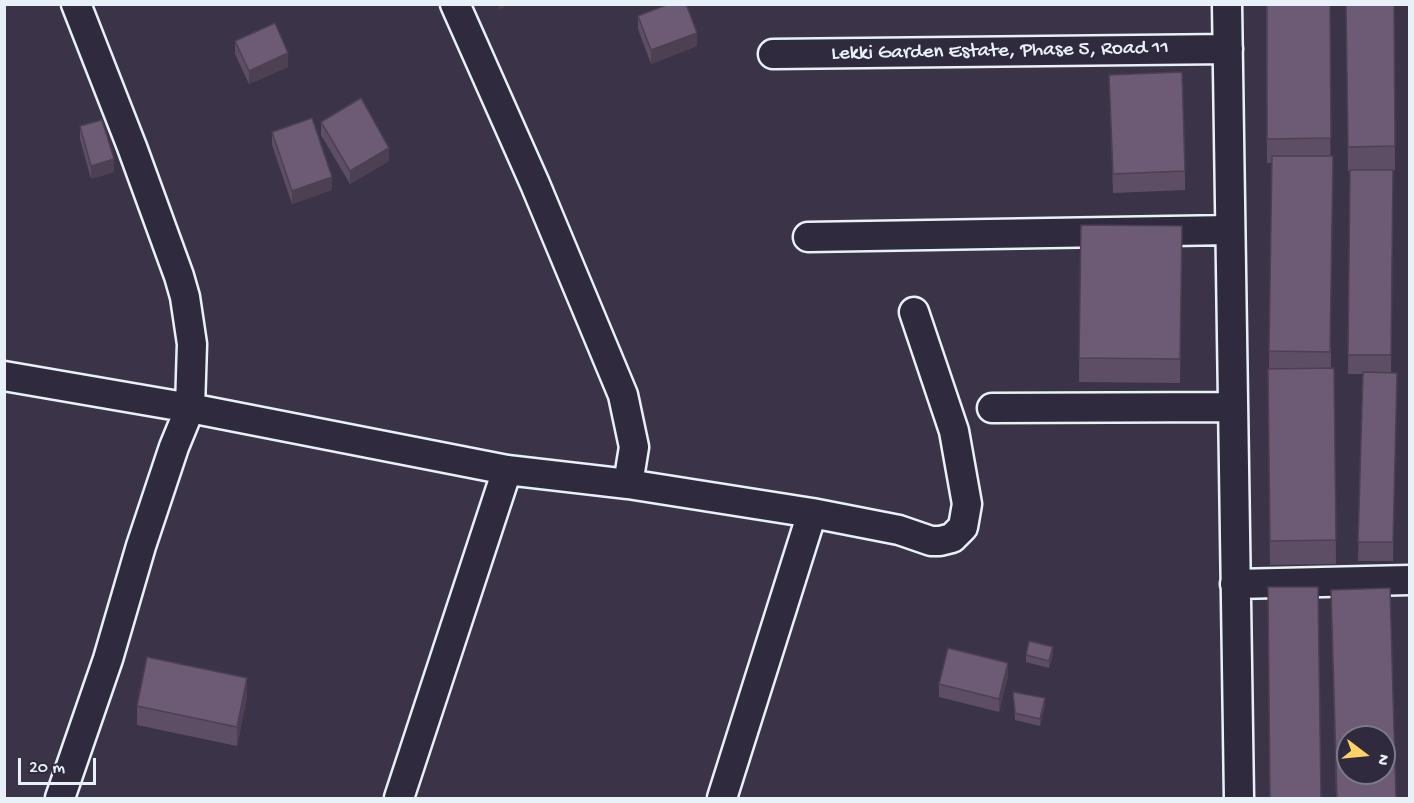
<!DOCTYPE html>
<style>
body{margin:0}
#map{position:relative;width:1414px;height:803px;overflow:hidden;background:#3b3448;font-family:"Gochi Hand",sans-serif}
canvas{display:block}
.frame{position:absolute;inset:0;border:6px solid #e8f1f8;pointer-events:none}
.north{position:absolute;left:1336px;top:725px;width:60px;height:60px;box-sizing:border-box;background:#2f2a3d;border:2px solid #797a88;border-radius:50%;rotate:106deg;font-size:16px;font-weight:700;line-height:24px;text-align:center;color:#e8f1f8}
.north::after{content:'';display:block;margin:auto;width:21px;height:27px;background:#ffd166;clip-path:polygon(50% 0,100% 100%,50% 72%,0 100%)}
.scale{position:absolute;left:18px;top:758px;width:78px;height:27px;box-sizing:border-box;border:3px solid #e8f1f8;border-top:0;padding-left:8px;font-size:18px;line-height:21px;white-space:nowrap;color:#e8f1f8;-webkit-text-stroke:4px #2f2a3d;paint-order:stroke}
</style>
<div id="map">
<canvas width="1414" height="803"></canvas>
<div class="frame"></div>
<div class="north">N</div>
<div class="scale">20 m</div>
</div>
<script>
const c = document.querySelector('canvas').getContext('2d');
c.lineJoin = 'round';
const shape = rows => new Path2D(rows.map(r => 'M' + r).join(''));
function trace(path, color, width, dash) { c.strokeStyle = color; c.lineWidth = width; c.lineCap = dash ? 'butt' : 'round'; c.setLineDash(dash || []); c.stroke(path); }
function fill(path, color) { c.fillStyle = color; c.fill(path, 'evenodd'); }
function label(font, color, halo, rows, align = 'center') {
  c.font = font + ' "Gochi Hand",sans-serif'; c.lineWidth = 4.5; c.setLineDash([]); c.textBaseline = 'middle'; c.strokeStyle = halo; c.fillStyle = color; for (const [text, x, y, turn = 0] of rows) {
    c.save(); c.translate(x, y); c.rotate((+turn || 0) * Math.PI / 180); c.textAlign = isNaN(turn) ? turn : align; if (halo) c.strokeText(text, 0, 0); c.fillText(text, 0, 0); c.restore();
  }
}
const minor = shape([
 [455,4,535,184,623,395,634,447,628,484],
 [1227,4,1239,798],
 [773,54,1228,49],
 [808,237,1230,230],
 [4,376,190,408,507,470,628,484,812,513,899,530,931,541,940,541,952,538,963,527,967,504,954,431,914,312],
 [992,408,1233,407],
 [1235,584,1410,580],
 [60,798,108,659,141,546,174,447,190,408,192,344,185,297,179,276,132,147,76,4],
 [399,798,507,470],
 [722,798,812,513]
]);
const wall = shape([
 [1266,4,1330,4,1331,368,1334,368,1336,564,1270,565,1268,369,1269,369,1272,163,1267,163],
 [1346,4,1394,4,1395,170,1391,170,1393,170,1391,373,1397,373,1393,561,1358,561,1363,374,1348,374,1350,171,1348,171],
 [638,16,697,46,651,64,638,29],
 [235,41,288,67,249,84,235,54],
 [1109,75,1185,171,1185,190,1113,193],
 [321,122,389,161,350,184,321,135],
 [80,126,114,172,91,179,80,139],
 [272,132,332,190,292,204,272,145],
 [1081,225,1182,226,1180,383,1079,382],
 [1331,590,1396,798,1336,798],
 [1053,654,1049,668,1026,662,1026,655],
 [1008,676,999,712,939,697,939,684],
 [1013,692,1045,705,1040,726,1015,720],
 [247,697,237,746,137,725,137,706]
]);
const shadedWall = shape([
 [499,4,509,4,499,10],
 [697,33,697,46,651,64,651,50],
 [288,53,288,67,249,84,249,71],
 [389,148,389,161,350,184,350,171],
 [114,159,114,172,91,179,91,166],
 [332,177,332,190,292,204,292,191],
 [1053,647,1053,654,1049,668,1049,661],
 [1008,663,1008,676,999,712,999,699],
 [247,678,247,697,237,746,237,727],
 [1045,698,1045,705,1040,726,1040,719]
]);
const building = shape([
 [669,4,686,4,697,33,651,50,638,16,669,4],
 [1267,4,1330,4,1331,138,1267,139,1267,4],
 [1346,4,1394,4,1395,146,1348,147,1346,4],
 [275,23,288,53,249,71,235,41,275,23],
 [1182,72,1185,171,1113,174,1109,75,1182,72],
 [361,98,389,148,350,171,321,122,361,98],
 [312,118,332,177,292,191,272,132,312,118],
 [102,120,114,159,91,166,80,126,102,120],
 [1272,156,1333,156,1330,352,1269,351,1272,156],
 [1350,170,1393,170,1391,355,1348,355,1350,170],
 [1081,225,1182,226,1180,359,1079,358,1081,225],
 [1334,368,1336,540,1270,541,1268,369,1334,368],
 [1363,372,1397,373,1393,542,1358,542,1363,372],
 [1268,587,1318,587,1321,798,1270,798,1268,587],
 [1390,588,1396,798,1337,798,1331,590,1390,588],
 [1348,737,1384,737,1384,773,1348,773,1348,737],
 [1029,641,1053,647,1049,661,1026,655,1029,641],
 [948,648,1008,663,999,699,939,684,948,648],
 [147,657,247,678,237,727,137,706,147,657],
 [1013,692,1045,698,1040,719,1015,713,1013,692]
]);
const streetNames = [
 ["Lekki Garden Estate, Phase 5, Road 11",1000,52,-1]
];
trace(minor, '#e8f1f8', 33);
trace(minor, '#2f2a3d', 28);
fill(wall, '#5e4e65');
fill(shadedWall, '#4c4052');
fill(building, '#6d5b75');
trace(building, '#4c4052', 1.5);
label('21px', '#e8f1f8', '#2f2a3d', streetNames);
</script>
